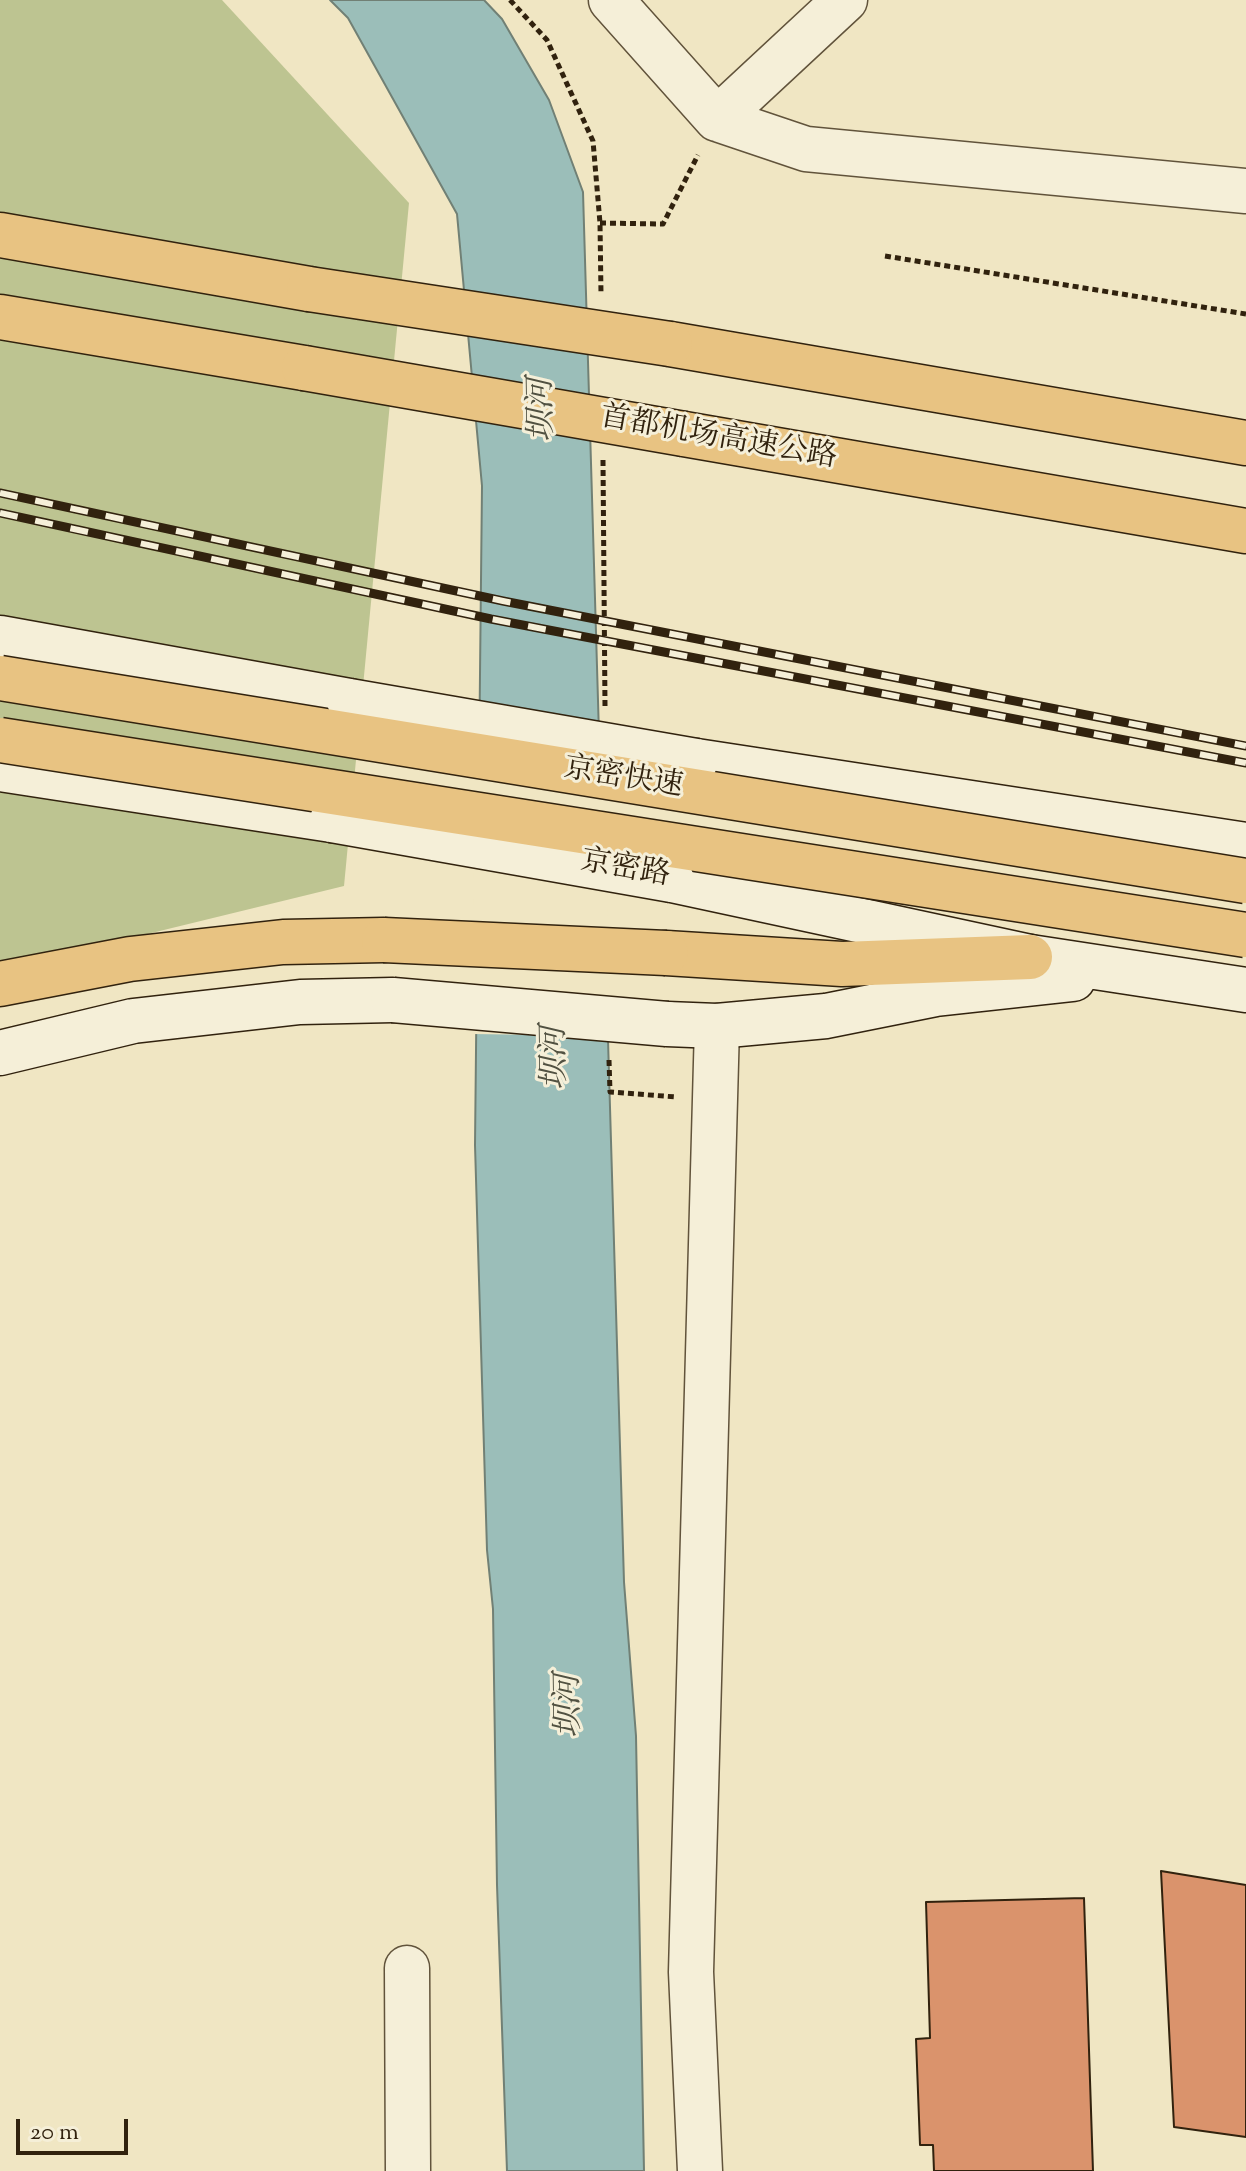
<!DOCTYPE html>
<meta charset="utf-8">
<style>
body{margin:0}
#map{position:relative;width:1246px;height:2171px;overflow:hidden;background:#f0e6c3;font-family:"Sorts Mill Goudy",serif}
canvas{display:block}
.scale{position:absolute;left:16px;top:2119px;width:112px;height:36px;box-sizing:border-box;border:4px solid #31220e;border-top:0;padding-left:10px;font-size:24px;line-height:28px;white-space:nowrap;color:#31220e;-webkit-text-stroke:6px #f5efd8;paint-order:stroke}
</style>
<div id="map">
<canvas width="1246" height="2171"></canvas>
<div class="scale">20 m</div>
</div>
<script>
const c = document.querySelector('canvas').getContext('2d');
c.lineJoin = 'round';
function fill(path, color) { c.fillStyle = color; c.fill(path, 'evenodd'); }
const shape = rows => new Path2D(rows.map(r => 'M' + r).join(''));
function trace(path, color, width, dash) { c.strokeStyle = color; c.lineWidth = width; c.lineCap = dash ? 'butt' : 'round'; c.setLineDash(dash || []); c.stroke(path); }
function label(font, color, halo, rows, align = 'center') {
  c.font = font + ' "Sorts Mill Goudy","Noto Serif SC",serif'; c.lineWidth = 6; c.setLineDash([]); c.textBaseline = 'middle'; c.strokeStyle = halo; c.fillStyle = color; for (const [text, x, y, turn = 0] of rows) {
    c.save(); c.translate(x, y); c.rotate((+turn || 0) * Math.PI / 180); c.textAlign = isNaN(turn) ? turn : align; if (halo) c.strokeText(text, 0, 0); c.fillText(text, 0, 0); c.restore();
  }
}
const green = shape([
 [0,0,222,0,409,203,344,886,0,970]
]);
const water = shape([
 [330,0,484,0,502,19,549,100,583,192,624,1582,636,1736,644,2171,507,2171,497,1885,493,1609,487,1550,475,1145,482,486,457,214,348,18,330,0]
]);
const pier = shape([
 [476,708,603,731,611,1036,472,1034]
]);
const building = shape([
 [1161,1871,1246,1885,1246,2137,1174,2127,1161,1871],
 [1084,1898,1093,2171,934,2171,933,2145,920,2145,916,2039,930,2038,926,1902,1084,1898]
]);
const path = shape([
 [510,0,547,40,593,141,600,223,601,294],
 [600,223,663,224,698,155],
 [885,256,1246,314],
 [603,460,605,706],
 [609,1060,610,1092,676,1097]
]);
const street = shape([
 [611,0,717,119,845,0],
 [717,119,806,149,1246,191],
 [407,1968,408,2171],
 [700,2171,691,1972,717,1026]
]);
const secondary = shape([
 [0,638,349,701],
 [696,761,1246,845],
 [0,769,332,820],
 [672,880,1030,957,1246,990],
 [667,1024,717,1026,826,1016,936,994,1073,979],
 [0,1053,133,1021,300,1002,393,1000]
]);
const highway = shape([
 [0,235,309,289],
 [0,317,304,368],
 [670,344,1246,443],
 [684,434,1246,531],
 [666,953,842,964,1030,957],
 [0,984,130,959,283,942,384,940]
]);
const rail = shape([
 [0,493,503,601,1246,746],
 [0,513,491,619,1246,763]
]);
const secondaryBridge = shape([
 [349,701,696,761],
 [332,820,672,880],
 [393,1000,667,1024]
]);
const highwayBridge = shape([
 [309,289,670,344],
 [304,368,684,434],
 [0,678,1246,881],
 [0,740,1246,935],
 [384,940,666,953]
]);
const streetNames = [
 ["首都机场高速公路",718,440,10],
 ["京密快速",623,780,9],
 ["京密路",625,871,10]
];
const waterNames = [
 ["坝河",545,410,-91],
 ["坝河",558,1058,-91],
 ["坝河",572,1706,-91]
];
fill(green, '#bdc491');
fill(water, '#9bbeb9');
trace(water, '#718075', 2);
fill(pier, '#f0e6c3');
fill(building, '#da936c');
trace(building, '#31220e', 2);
trace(street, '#61533b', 47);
trace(secondary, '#31220e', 47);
trace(highway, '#31220e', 47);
trace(path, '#31220e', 5, [6, 4]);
trace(street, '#f5efd8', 44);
trace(secondary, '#f5efd8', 44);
trace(highway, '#e8c382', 44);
trace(rail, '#31220e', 9);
trace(rail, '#f5efd8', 6, [18]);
trace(secondaryBridge, '#31220e', 47, []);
trace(highwayBridge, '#31220e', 47, []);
trace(secondaryBridge, '#f5efd8', 44);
trace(highwayBridge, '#e8c382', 44);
label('30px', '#31220e', '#f5efd8', streetNames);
label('italic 32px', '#515141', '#f5efd8', waterNames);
</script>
